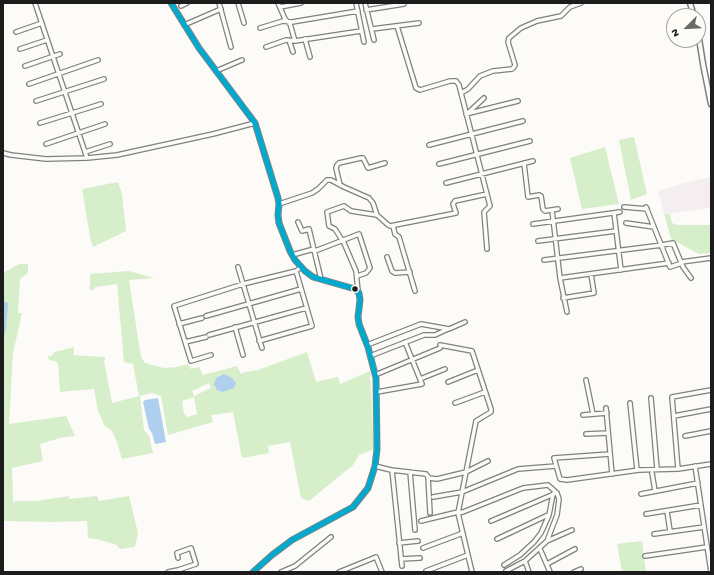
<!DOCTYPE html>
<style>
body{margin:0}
#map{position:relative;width:714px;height:575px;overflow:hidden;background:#fcfbf8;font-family:"Gochi Hand",sans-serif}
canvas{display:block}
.frame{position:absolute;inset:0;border:4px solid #1c1c1c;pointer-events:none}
.north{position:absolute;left:666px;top:8px;width:40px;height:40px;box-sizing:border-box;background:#fdfcf7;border:1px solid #a3a29f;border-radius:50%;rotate:246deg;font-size:11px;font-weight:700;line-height:16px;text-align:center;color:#1c1c1c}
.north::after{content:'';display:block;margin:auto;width:14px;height:18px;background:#6a6a69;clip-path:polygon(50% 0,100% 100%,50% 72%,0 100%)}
</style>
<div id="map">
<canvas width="714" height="575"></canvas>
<div class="frame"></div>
<div class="north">N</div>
</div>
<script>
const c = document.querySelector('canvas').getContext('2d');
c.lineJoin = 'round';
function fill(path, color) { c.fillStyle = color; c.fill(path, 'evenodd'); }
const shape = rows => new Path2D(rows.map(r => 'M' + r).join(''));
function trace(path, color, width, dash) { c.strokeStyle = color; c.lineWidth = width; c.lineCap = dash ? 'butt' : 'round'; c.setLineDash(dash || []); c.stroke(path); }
const built = shape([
 [711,177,711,208,664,214,658,191,680,184]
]);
const green = shape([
 [634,137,647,194,631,200,619,140],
 [605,147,619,204,582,209,570,158],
 [118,182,122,194,126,231,93,247,90,237,82,189],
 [664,214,670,214,672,223,677,225,711,225,711,253,699,254,671,239],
 [19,264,28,264,28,273,20,279,18,313,22,313,13,353,9,424,66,416,75,436,60,438,40,444,43,461,12,468,13,502,18,501,36,501,69,496,69,499,97,496,99,501,129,496,138,533,135,547,120,549,117,545,97,539,88,538,87,521,51,522,3,521,3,275,6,271],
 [129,271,154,278,129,280,141,357,145,363,164,368,177,367,188,364,191,369,199,367,203,375,237,366,241,374,245,372,258,370,307,352,316,382,338,377,340,384,370,371,374,449,359,455,353,465,309,501,301,498,290,442,268,446,269,453,242,458,233,412,211,415,213,422,168,435,161,396,152,393,140,396,144,430,149,436,153,453,122,459,117,442,112,431,105,426,98,411,94,389,60,392,58,364,55,361,49,360,48,356,51,356,55,352,74,347,74,355,102,357,103,356,106,358,104,361,112,403,139,396,133,364,124,362,117,284,95,287,94,290,90,290,90,274],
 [209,383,211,388,194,396,192,391],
 [194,397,197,414,187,417,184,414,182,401],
 [642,541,646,572,622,572,617,544]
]);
const water = shape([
 [3,301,8,303,6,329,3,340],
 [224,374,232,378,236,383,234,388,223,392,217,390,214,384,216,378],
 [158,398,166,442,156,444,155,444,152,433,149,429,143,402,145,400]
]);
const minor = shape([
 [35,3,87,158],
 [219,3,231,47],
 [238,3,244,23],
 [278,3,285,19,290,24,295,41],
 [356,3,364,42],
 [365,3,374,40],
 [181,6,187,3],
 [280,7,301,3],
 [366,10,404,4],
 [184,25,221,9],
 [397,26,416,88,420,90,450,81,456,81,459,85,490,206,484,212,487,249],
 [260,28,283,21,292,22,358,11],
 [372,29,419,23],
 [16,32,42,23],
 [305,39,310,57],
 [289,40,293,52],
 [266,47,286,40,295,41,361,31],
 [20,49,47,40],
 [25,66,60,54],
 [216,71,242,60],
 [29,84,98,60],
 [461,93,468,89,480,76,493,71,512,69,514,67,515,65,508,42,509,38,521,28,537,21,561,16,570,7,581,3],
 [36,101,104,79],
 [469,112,484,98],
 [466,114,518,101],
 [40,123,101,104],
 [46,144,105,124],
 [429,145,523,121],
 [85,152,110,144],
 [3,153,11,155,46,159,87,158,117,155,213,134,255,123],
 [524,163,528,197,539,195,541,196,543,209,545,211,558,209],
 [439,164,530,141],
 [446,183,533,161],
 [340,185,336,168,337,165,339,163,361,158,363,158,368,168,385,163],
 [279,204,312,193,318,189,327,180,331,180,344,187,369,198,373,203,377,215,387,224,390,226,456,213,453,204,455,201,487,194],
 [624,207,647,209],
 [646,207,670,267,682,263],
 [552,210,560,278,567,312],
 [614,213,621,270],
 [298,222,302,231,309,229,321,279],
 [626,223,654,227],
 [533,224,620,212],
 [393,226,395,234,399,237,415,291],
 [538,241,616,231],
 [315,251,359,234,370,268,366,273,357,276],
 [292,255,314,249],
 [387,257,392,271,395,273,410,272],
 [544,260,662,245,673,243,683,267,691,278],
 [681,262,711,258],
 [238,267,262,348],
 [560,278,669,263],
 [358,291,356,271,344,243,335,229,329,226,327,212,344,206,351,211,377,215],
 [563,298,594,293,591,274],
 [206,316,301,289],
 [179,324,202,318],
 [235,327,243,355],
 [209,335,306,308],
 [259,341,312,326,296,271],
 [185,342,206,337],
 [367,345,421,324,449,329,465,322],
 [440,345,472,351,491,409,491,412,476,421,458,513,472,572],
 [211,355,191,361,174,306,243,284,296,271,301,267],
 [370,356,424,335,435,335,448,329],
 [375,375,440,348],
 [420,379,445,369],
 [586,380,593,414],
 [448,382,478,370],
 [377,392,422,384,405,342],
 [651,398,657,469],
 [455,403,485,392],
 [630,403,637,470],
 [606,408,612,474],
 [583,415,607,413],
 [674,416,711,409],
 [586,434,608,433],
 [685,436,711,431],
 [610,454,554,458,560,479,567,480,639,470,678,469,711,464],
 [375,466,391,470,426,474,429,478,437,479,466,472,488,461],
 [695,466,711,572],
 [678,469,672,397,711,390],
 [392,470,402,566],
 [410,472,415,530],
 [652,473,655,491],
 [428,477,430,513],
 [641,494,698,483],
 [433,497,462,492,518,469,556,466],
 [667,511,670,531],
 [458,513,463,512,523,488,548,485,557,493,559,499,557,515,547,541,525,561,506,571],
 [646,514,701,505],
 [421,521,458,512],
 [491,521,554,494],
 [654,534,704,527],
 [497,539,548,515],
 [547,541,572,530],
 [399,543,418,541],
 [423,548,463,533],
 [540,549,550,572],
 [645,556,707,547],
 [178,558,177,553,191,548,196,564,178,570],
 [401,559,420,558],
 [525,561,529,572],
 [547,564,575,549],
 [504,565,520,555,534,542,541,533,549,515,553,494],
 [426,571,468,555],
 [168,572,178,570,178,571],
 [281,572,295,566,331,537],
 [339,572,376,557,382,572],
 [574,572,581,569]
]);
const tertiary = shape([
 [171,3,199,48,255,123,278,198,279,204,278,215,279,223,290,251,295,260,305,271,313,277,355,289,359,293,360,300,358,317,359,324,368,347,376,378,377,449,375,466,368,488,353,507,292,540,272,555,253,572],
 [690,3,694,16],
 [698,32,703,64,711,104]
]);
const bus1 = shape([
 [171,3,199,48,255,123,278,198,279,204,278,215,279,223,290,251,295,260,305,271,313,277,355,289,359,293,360,300,358,317,359,324,368,347,376,378,377,449,375,466,368,488,353,507,292,540,272,555,253,572]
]);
const markers = [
 [355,289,3.5,"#1c1c1c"]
];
fill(built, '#f5eef1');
fill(green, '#d6eec9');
fill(water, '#aed0ee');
trace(minor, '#81807f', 6);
trace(tertiary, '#81807f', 7);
trace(minor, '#fbfbf9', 3.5);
trace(tertiary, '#fbfbf9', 4);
trace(bus1, '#00a9ce', 5);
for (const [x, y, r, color] of markers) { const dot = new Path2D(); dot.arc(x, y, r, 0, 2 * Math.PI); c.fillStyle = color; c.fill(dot); trace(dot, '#fdfcf7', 1.5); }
</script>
